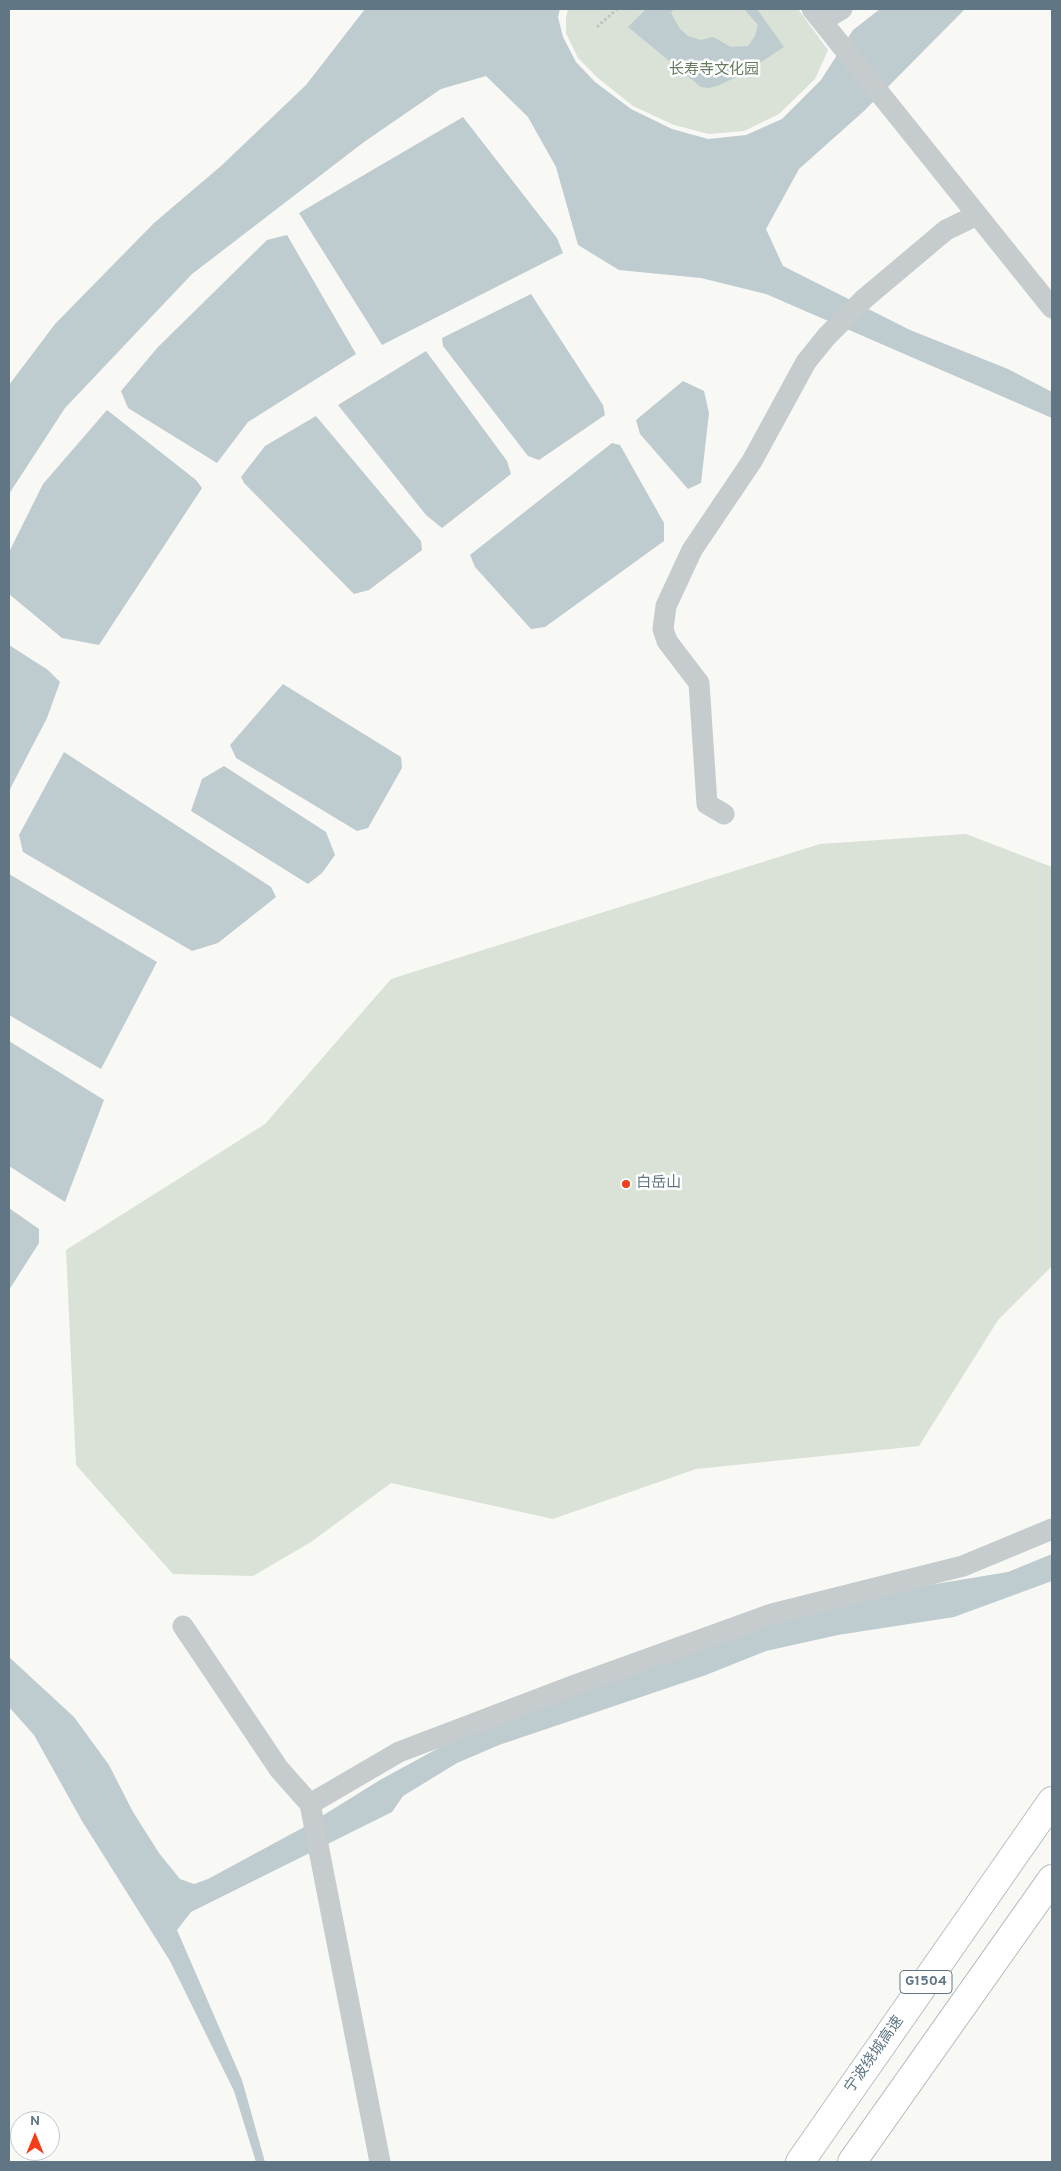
<!DOCTYPE html>
<meta charset="utf-8">
<style>
body{margin:0}
#map{position:relative;width:1061px;height:2171px;overflow:hidden;background:#f8f8f5;font-family:Overpass,sans-serif}
canvas{display:block}
.frame{position:absolute;inset:0;border:10px solid #607684;pointer-events:none}
.north{position:absolute;left:10px;top:2111px;width:50px;height:50px;box-sizing:border-box;background:#fff;border:1px solid #bfc8ce;border-radius:50%;rotate:0deg;font-size:14px;font-weight:700;line-height:20px;text-align:center;color:#607684}
.north::after{content:'';display:block;margin:auto;width:18px;height:22px;background:#f53e19;clip-path:polygon(50% 0,100% 100%,50% 72%,0 100%)}
</style>
<div id="map">
<canvas width="1061" height="2171"></canvas>
<div class="frame"></div>
<div class="north">N</div>
</div>
<script>
const c = document.querySelector('canvas').getContext('2d');
c.lineJoin = 'round';
function fill(path, color) { c.fillStyle = color; c.fill(path, 'evenodd'); }
const shape = rows => new Path2D(rows.map(r => 'M' + r).join(''));
function trace(path, color, width, dash) { c.strokeStyle = color; c.lineWidth = width; c.lineCap = dash ? 'butt' : 'round'; c.setLineDash(dash || []); c.stroke(path); }
function label(font, color, halo, rows, align = 'center') {
  c.font = font + ' Overpass,"Noto Sans SC",sans-serif'; c.lineWidth = 5; c.setLineDash([]); c.textBaseline = 'middle'; c.strokeStyle = halo; c.fillStyle = color; for (const [text, x, y, turn = 0] of rows) {
    c.save(); c.translate(x, y); c.rotate((+turn || 0) * Math.PI / 180); c.textAlign = isNaN(turn) ? turn : align; if (halo) c.strokeText(text, 0, 0); c.fillText(text, 0, 0); c.restore();
  }
}
const green = shape([
 [568,9,798,9,828,50,815,79,779,114,744,131,709,134,674,125,633,106,598,78,578,58,566,33,566,18],
 [966,834,1052,867,1052,1266,998,1320,919,1446,696,1469,553,1519,391,1483,311,1542,253,1576,173,1574,76,1465,66,1250,265,1124,391,979,820,844]
]);
const water = shape([
 [365,9,560,9,558,17,563,37,576,62,595,82,631,109,672,129,708,139,746,135,782,119,821,80,853,30,880,9,965,9,864,111,799,169,766,229,783,266,910,330,1008,369,1052,392,1052,418,766,294,701,278,619,270,578,245,556,167,528,117,486,76,441,89,364,142,192,274,65,408,9,494,9,385,55,324,154,223,221,166,306,85],
 [646,9,674,9,671,13,680,29,688,36,701,40,713,37,731,47,748,46,755,36,758,25,744,9,757,9,784,47,743,74,717,86,708,88,701,87,628,27],
 [463,117,557,238,563,253,382,345,299,213],
 [287,235,356,354,248,422,217,463,128,408,121,391,158,347,267,240],
 [531,294,603,405,605,415,539,460,528,456,443,346,442,338],
 [426,351,507,461,511,474,442,528,426,515,338,405],
 [683,381,704,391,709,413,701,483,688,489,640,434,636,420],
 [107,410,196,480,202,488,99,645,62,638,9,594,9,552,43,484],
 [316,416,421,541,422,550,369,590,354,594,244,483,241,477,265,446],
 [612,443,620,445,664,523,664,541,545,627,531,629,475,567,470,555],
 [9,645,48,670,60,682,47,718,9,791],
 [283,684,401,757,402,768,368,828,357,831,236,758,230,745],
 [64,752,271,887,276,897,218,943,192,951,23,852,19,835],
 [224,766,326,832,335,855,322,873,308,884,191,811,202,779],
 [9,874,157,962,101,1069,9,1015],
 [9,1041,104,1100,65,1202,9,1166],
 [9,1208,39,1229,39,1243,9,1290],
 [1052,1554,1052,1581,954,1617,838,1635,766,1651,706,1675,499,1745,457,1763,403,1796,392,1812,191,1912,177,1930,242,2080,265,2162,256,2162,234,2091,170,1961,82,1821,34,1735,9,1707,9,1657,74,1717,109,1765,133,1812,159,1853,180,1879,194,1884,208,1879,306,1826,380,1780,457,1738,768,1623,869,1595,1008,1572]
]);
const path = shape([
 [597,27,617,9]
]);
const minor = shape([
 [812,9,1052,308],
 [822,21,842,9],
 [724,814,707,804,699,683,667,641,663,629,666,606,692,550,752,461,806,362,827,336,864,299,946,230,977,215],
 [183,1626,279,1769,310,1804,380,2162],
 [310,1804,399,1752,575,1685,772,1614,963,1566,1052,1529]
]);
const highway = shape([
 [800,2162,1052,1801],
 [852,2162,1052,1879]
]);
const markers = [
 [626,1184,5,"#f53e19"]
];
const shields = [
 [926,1982,52]
];
const shieldNames = [
 ["G1504",926,1982]
];
const parkNames = [
 ["长寿寺文化园",714,71]
];
const poiNames = [
 ["白岳山",636,1184]
];
const streetNames = [
 ["宁波绕城高速",875,2055,-55]
];
fill(green, '#dae1d6');
fill(water, '#becbcf');
trace(highway, '#babec1', 30);
trace(path, '#bfc2c4', 3, [2.5, 2.5]);
trace(minor, '#c6cbce', 21);
trace(highway, '#fff', 28);
for (const [x, y, r, color] of markers) { const dot = new Path2D(); dot.arc(x, y, r, 0, 2 * Math.PI); c.fillStyle = color; c.fill(dot); trace(dot, '#fff', 2); }
for (const [x, y, w] of shields) { const box = new Path2D(); box.roundRect(x - w / 2, y - 11.5, w, 23, 4); c.fillStyle = '#fff'; c.fill(box); trace(box, '#607684', 1); }
label('bold 14px', '#607684', null, shieldNames);
label('15px', '#667a60', '#fff', parkNames);
label('15px', '#607684', '#fff', poiNames, 'left');
label('15px', '#607684', '#fff', streetNames);
</script>
